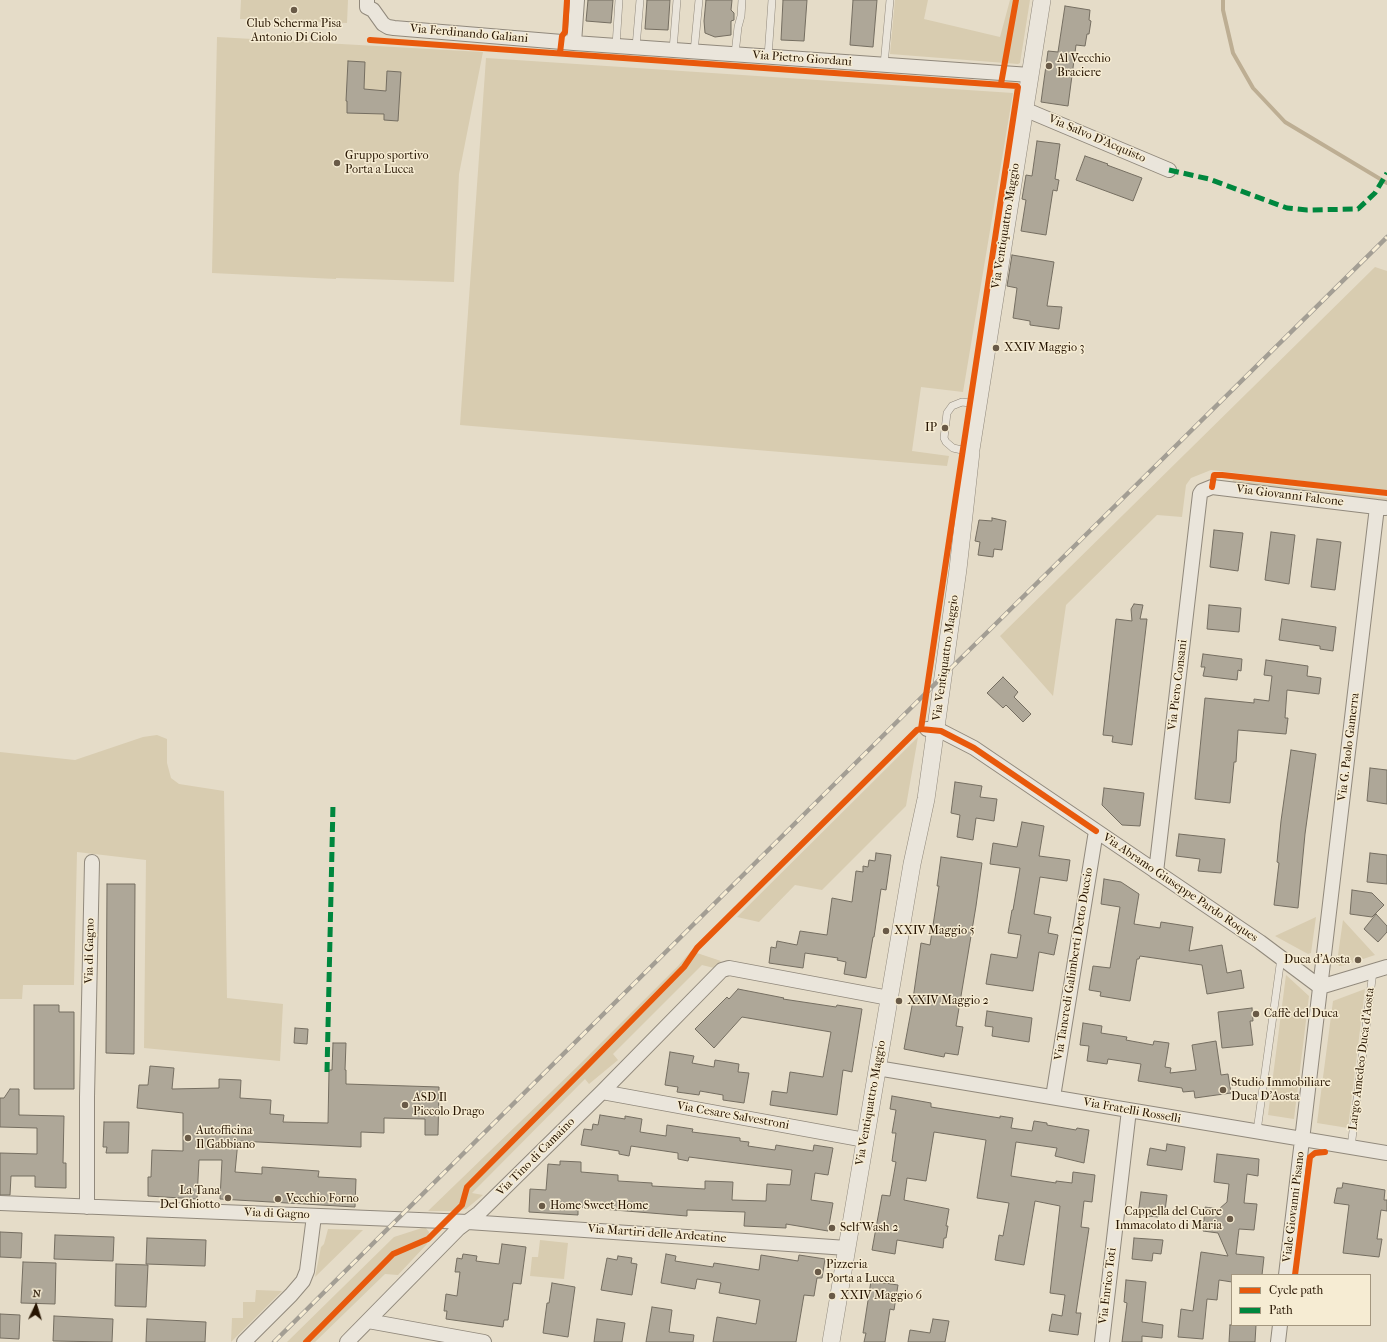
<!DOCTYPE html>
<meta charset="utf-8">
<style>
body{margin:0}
#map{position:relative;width:1387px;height:1342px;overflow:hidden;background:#e5dcc8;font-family:"IM FELL French Canon",serif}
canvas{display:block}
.legend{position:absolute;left:1231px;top:1274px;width:140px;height:52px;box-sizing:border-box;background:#f6ecd3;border:1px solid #a3967f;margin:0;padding:5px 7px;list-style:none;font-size:12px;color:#261401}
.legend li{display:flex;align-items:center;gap:8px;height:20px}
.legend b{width:20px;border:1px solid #a3967f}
.north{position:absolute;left:16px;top:1286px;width:40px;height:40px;-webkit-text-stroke:3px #f6ecd3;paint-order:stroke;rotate:4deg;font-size:11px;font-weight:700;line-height:16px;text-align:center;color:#261401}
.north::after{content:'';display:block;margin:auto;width:14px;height:18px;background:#261401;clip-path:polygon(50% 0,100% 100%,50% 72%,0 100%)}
</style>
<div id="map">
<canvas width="1387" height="1342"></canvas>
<ul class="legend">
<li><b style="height:5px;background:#e8590c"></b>Cycle path</li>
<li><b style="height:5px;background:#00873e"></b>Path</li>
</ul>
<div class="north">N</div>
</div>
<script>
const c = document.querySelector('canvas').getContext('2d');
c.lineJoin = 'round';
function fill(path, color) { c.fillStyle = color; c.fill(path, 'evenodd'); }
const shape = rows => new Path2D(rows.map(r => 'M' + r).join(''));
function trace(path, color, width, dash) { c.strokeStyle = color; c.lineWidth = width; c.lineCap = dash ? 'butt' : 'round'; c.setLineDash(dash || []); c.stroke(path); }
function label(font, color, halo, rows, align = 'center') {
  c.font = font + ' "IM FELL French Canon",serif'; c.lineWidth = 3; c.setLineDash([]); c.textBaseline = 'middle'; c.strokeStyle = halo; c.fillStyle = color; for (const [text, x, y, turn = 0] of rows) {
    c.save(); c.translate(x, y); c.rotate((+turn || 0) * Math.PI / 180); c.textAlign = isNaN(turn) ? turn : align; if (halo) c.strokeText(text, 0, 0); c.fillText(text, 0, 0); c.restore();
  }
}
const green = shape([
 [241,0,348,0,347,23,240,19],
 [895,0,928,0,924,19,1000,37,1010,0,1030,0,1020,63,1018,64,890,54],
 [217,37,483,52,459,174,454,282,336,278,336,279,212,273],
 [486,58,1013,93,963,392,921,387,912,451,949,456,947,466,460,425],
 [1375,267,1387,271,1387,491,1211,470,1191,478,1186,485,1182,517,1157,515,1066,605,1053,696,1000,636],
 [1233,480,1387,498,1387,503,1232,484],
 [157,735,167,739,167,763,171,778,179,784,224,791,227,998,283,1004,280,1061,144,1048,146,860,77,852,74,985,23,985,22,999,0,999,0,752,75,760,143,737],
 [918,737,906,806,822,890,795,885,759,922,737,917],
 [1316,917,1311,953,1308,954,1275,936],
 [1343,920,1375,955,1345,965,1339,966,1337,962],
 [691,951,721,961,714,968,702,965,613,1054,618,1060,589,1084,585,1079,472,1193,483,1195,466,1209,453,1211,428,1211,580,1064,678,966],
 [1286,975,1309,996,1294,1119,1268,1115],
 [1365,989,1348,1128,1317,1123,1333,1001],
 [425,1227,429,1232,427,1244,398,1275,385,1274,315,1342,287,1342,394,1237],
 [328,1229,363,1230,315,1277,321,1247,324,1244],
 [540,1240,568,1243,564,1279,530,1276,532,1257,538,1257],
 [256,1290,282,1291,231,1342,232,1318,243,1318,243,1302,255,1302]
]);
const stream = shape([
 [1223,0,1223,10,1233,53,1253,88,1285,122,1387,183]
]);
const building = shape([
 [588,0,613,0,611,23,586,21,588,0],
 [647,0,670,0,668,30,645,29,647,0],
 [706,0,732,0,731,10,734,13,734,20,731,21,731,35,715,37,705,33,704,21,706,0],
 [783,0,807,0,804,41,781,40,783,0],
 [853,0,877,0,873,47,850,45,853,0],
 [1065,6,1090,10,1089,20,1091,21,1089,34,1087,34,1085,46,1076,45,1068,106,1041,102,1048,51,1058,52,1065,6],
 [348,61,365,62,364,89,386,91,387,71,401,72,398,121,384,120,384,114,347,113,347,101,346,101,348,61],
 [1037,141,1060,144,1055,179,1059,180,1057,191,1053,190,1046,235,1021,231,1026,200,1022,199,1026,175,1032,176,1037,141],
 [1085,156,1108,164,1107,165,1142,178,1133,201,1076,180,1085,156],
 [1012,255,1054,262,1047,306,1062,307,1059,329,1030,325,1030,321,1013,318,1017,288,1007,286,1012,255],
 [992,518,1006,521,1002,550,994,549,993,557,978,555,980,542,975,541,979,520,992,521,992,518],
 [1214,530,1243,533,1238,571,1210,567,1214,530],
 [1271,532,1295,535,1289,584,1265,580,1271,532],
 [1317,539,1341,542,1335,590,1311,587,1317,539],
 [1134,604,1143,605,1140,619,1147,619,1132,745,1112,742,1113,736,1103,735,1116,619,1132,621,1131,609,1134,604],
 [1209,605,1241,608,1239,632,1207,629,1209,605],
 [1282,619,1336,627,1333,651,1320,649,1320,646,1279,640,1282,619],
 [1203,654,1242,659,1241,671,1238,670,1237,680,1203,676,1205,667,1201,667,1203,654],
 [1266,660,1308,666,1307,676,1321,678,1319,694,1287,690,1285,718,1288,718,1286,734,1238,730,1236,762,1234,762,1230,803,1195,799,1205,698,1254,703,1254,699,1269,701,1272,676,1264,675,1266,660],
 [1003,677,1018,692,1014,697,1031,714,1023,722,1006,705,1003,708,987,693,1003,677],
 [1291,750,1316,754,1305,834,1298,908,1274,905,1279,863,1277,862,1281,821,1291,750],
 [1370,768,1387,770,1387,804,1367,801,1370,768],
 [955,782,982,786,980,797,997,799,994,821,976,818,973,840,957,837,960,815,951,813,955,782],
 [1104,788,1144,793,1140,826,1122,825,1102,805,1104,788],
 [1022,822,1044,826,1039,856,1070,860,1067,881,1040,877,1034,914,1051,917,1048,933,1058,935,1054,955,1039,952,1033,991,986,984,991,954,1017,958,1021,935,1008,933,1012,910,1013,910,1020,868,990,864,993,843,1017,847,1022,822],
 [1179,834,1225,839,1221,873,1198,871,1200,859,1176,856,1179,834],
 [876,853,891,855,886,890,881,889,874,937,873,937,866,978,844,974,846,962,837,960,838,958,805,953,803,968,769,963,771,947,776,948,777,941,797,945,800,931,827,935,832,898,852,902,856,871,863,872,863,866,868,867,869,860,875,861,876,853],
 [1370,853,1387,855,1387,884,1367,882,1370,853],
 [941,857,982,863,976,906,956,1026,963,1027,958,1055,945,1053,944,1057,904,1049,912,1006,921,943,930,945,939,886,937,886,941,857],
 [1104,879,1121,882,1139,894,1134,924,1160,928,1161,922,1193,927,1189,951,1222,945,1227,973,1241,970,1244,988,1207,994,1202,965,1140,956,1139,959,1137,959,1130,1001,1100,996,1101,992,1089,990,1093,966,1110,968,1120,907,1101,904,1104,879],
 [107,884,135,884,134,1054,106,1053,107,884],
 [1352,890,1372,893,1384,905,1372,917,1350,914,1352,890],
 [1376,914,1387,926,1387,932,1378,942,1364,929,1376,914],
 [738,989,784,998,783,999,836,1007,837,1005,862,1009,852,1072,843,1070,837,1115,770,1105,772,1091,787,1093,790,1072,823,1077,831,1032,742,1017,714,1048,695,1029,727,997,729,999,738,989],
 [34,1005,59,1005,59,1012,74,1012,74,1089,34,1089,34,1005],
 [1252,1008,1253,1021,1250,1021,1253,1045,1222,1048,1218,1012,1252,1008],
 [987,1011,1032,1018,1029,1042,992,1036,993,1027,985,1026,987,1011],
 [1083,1023,1102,1026,1101,1033,1127,1037,1126,1040,1153,1045,1154,1041,1169,1043,1165,1067,1171,1068,1170,1073,1196,1070,1192,1045,1216,1041,1221,1075,1228,1074,1231,1093,1195,1098,1194,1091,1183,1092,1182,1088,1138,1081,1141,1064,1108,1059,1107,1064,1087,1061,1089,1046,1080,1045,1083,1023],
 [295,1028,308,1029,307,1044,294,1043,295,1028],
 [333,1043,346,1043,345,1070,346,1070,346,1084,439,1087,438,1135,425,1135,425,1119,384,1118,384,1133,361,1132,361,1147,238,1141,235,1172,262,1174,262,1167,319,1171,318,1177,356,1179,355,1207,220,1199,222,1160,199,1160,197,1199,148,1196,148,1177,151,1177,152,1150,183,1151,183,1113,137,1108,139,1085,148,1085,150,1066,174,1068,172,1089,219,1088,219,1079,241,1080,240,1098,271,1100,270,1114,284,1115,283,1122,328,1123,329,1070,332,1070,333,1043],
 [670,1052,694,1056,692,1063,714,1067,715,1060,739,1064,738,1072,749,1073,744,1103,723,1100,723,1095,700,1091,699,1095,677,1092,678,1087,665,1085,670,1052],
 [10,1089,19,1089,19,1115,64,1116,63,1163,66,1163,66,1188,35,1187,35,1176,11,1176,10,1195,0,1195,0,1153,37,1154,37,1128,0,1127,0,1098,4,1098,10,1089],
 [892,1096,931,1103,931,1107,1000,1118,1000,1116,1013,1118,1011,1128,1032,1131,1034,1121,1047,1123,1047,1125,1076,1130,1077,1128,1089,1130,1084,1163,1055,1156,1057,1148,1016,1142,1011,1176,1056,1183,1056,1181,1072,1183,1073,1172,1095,1175,1092,1202,1084,1201,1081,1227,1089,1228,1076,1313,1081,1313,1078,1335,1049,1331,1052,1314,1062,1316,1065,1295,1050,1293,1060,1206,1035,1201,1024,1265,995,1260,999,1235,1003,1236,1009,1203,977,1198,986,1140,934,1132,926,1181,907,1178,904,1200,949,1209,946,1226,948,1226,946,1238,944,1238,943,1248,897,1240,895,1254,872,1250,882,1195,890,1196,896,1162,892,1161,896,1133,892,1133,896,1110,890,1109,892,1096],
 [600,1115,625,1119,625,1116,642,1119,640,1132,666,1136,667,1125,693,1129,692,1132,740,1138,740,1141,749,1142,748,1146,775,1150,776,1145,813,1151,814,1145,833,1148,828,1175,815,1173,811,1200,833,1203,828,1231,786,1224,786,1228,744,1226,745,1212,687,1210,687,1216,578,1207,578,1215,529,1212,530,1189,546,1190,548,1164,560,1165,560,1161,581,1162,581,1172,618,1175,618,1181,652,1183,652,1186,705,1189,705,1181,733,1182,732,1200,766,1201,767,1184,790,1185,792,1170,689,1157,688,1161,678,1159,678,1153,631,1146,629,1156,619,1154,619,1151,581,1145,584,1129,592,1130,593,1124,598,1125,600,1115],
 [104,1122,129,1122,128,1153,106,1153,107,1147,103,1147,104,1122],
 [1167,1144,1185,1147,1182,1170,1147,1165,1150,1148,1166,1151,1167,1144],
 [1217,1154,1259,1159,1258,1176,1247,1174,1244,1203,1257,1204,1254,1230,1239,1229,1236,1254,1264,1257,1262,1275,1232,1275,1232,1282,1219,1280,1217,1300,1207,1299,1203,1339,1178,1337,1181,1309,1193,1311,1201,1252,1228,1256,1218,1233,1203,1231,1205,1207,1219,1209,1227,1202,1229,1184,1214,1182,1217,1154],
 [1343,1183,1385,1190,1384,1200,1387,1200,1387,1211,1381,1210,1377,1239,1382,1239,1379,1257,1343,1253,1349,1205,1334,1203,1337,1188,1342,1188,1343,1183],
 [1141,1192,1167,1195,1165,1211,1159,1210,1158,1217,1138,1215,1141,1192],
 [0,1232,22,1233,21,1258,0,1257,0,1232],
 [55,1235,114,1237,113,1261,54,1259,55,1235],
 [147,1238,206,1240,205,1266,146,1264,147,1238],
 [1134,1238,1163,1240,1161,1254,1153,1253,1152,1261,1132,1259,1134,1238],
 [502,1244,526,1247,521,1284,513,1283,508,1320,504,1320,503,1327,446,1319,447,1311,444,1311,446,1294,457,1296,460,1272,455,1272,457,1258,462,1259,463,1254,477,1256,476,1261,499,1264,502,1244],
 [666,1254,676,1256,675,1261,713,1267,714,1263,759,1270,761,1255,798,1261,799,1255,825,1259,822,1278,817,1278,814,1296,804,1295,796,1342,713,1342,717,1317,756,1324,760,1300,719,1293,721,1283,697,1279,695,1289,661,1283,666,1254],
 [618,1256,632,1258,631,1263,637,1264,632,1295,601,1290,607,1258,617,1260,618,1256],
 [23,1262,56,1263,55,1304,21,1303,23,1262],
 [116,1264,148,1265,146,1307,115,1306,116,1264],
 [1126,1280,1146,1282,1142,1322,1163,1325,1162,1338,1142,1336,1142,1342,1122,1342,1127,1303,1124,1302,1126,1280],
 [871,1281,898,1285,894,1310,890,1309,885,1342,864,1342,866,1333,863,1333,871,1281],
 [552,1283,575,1287,568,1337,543,1333,547,1303,549,1303,552,1283],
 [652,1307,672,1310,669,1332,694,1335,693,1342,646,1342,652,1307],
 [0,1314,20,1315,19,1339,0,1338,0,1314],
 [54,1316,113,1319,112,1342,53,1341,54,1316],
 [147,1319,206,1322,205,1342,146,1342,147,1319],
 [597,1319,625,1323,622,1342,594,1342,597,1319],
 [933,1319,949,1321,945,1342,908,1342,910,1330,930,1333,933,1319],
 [1230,1325,1256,1325,1255,1342,1229,1342,1230,1325]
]);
const service = shape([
 [616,46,619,0],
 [636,47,640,0],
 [673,50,677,0],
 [694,52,699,0],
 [735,54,738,27,741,16,742,0],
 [768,57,772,0],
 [884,65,890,0],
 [971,452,953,448,946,442,944,438,947,413,952,406,962,402,978,404],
 [1257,1131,1281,958],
 [1351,1147,1373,971]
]);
const minor = shape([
 [367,0,367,7,373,10,383,24,388,27,394,28,574,43,1030,75],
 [574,43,577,0],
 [1024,109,1169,170],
 [927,729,941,731,974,748,1260,942,1320,987],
 [1156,872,1200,494,1202,491,1212,487,1385,508],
 [1320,987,1387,967],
 [877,1068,1387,1153],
 [602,1092,865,1140],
 [1053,1097,1096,831],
 [0,1203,468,1222,847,1248],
 [87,1207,87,1097,92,862],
 [1286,1275,1377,507],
 [368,1321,484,1342],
 [244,1342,291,1295,303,1281,307,1271,314,1216],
 [347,1342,458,1229,479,1213,602,1092,722,970,729,968,889,998],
 [1102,1342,1129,1110],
 [1278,1342,1280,1325]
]);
const tertiary = shape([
 [969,462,1042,0],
 [831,1342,912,864,926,799,958,569,971,452]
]);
const rail = shape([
 [274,1342,944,675,1387,237]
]);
const quiet = shape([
 [1169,170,1209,179,1287,208,1307,210,1358,209,1375,193,1387,173],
 [327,1072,333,804]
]);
const cycleway = shape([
 [370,40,1017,86,1018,87,941,594,921,729],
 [560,53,562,36,565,32,567,0],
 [1001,84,1016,0],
 [1212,487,1214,475,1222,475,1387,493],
 [1295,1275,1310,1157,1315,1153,1325,1152],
 [306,1342,393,1254,428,1239,462,1205,467,1187,471,1183,584,1069,684,967,697,948,917,730,921,729,941,731,974,748,1096,831]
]);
const markers = [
 [294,10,4,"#695a47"],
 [1049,66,4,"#695a47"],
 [337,163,4,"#695a47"],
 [996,348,4,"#695a47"],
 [945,428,4,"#695a47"],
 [886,931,4,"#695a47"],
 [1358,960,4,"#695a47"],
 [899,1001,4,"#695a47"],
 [1256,1014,4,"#695a47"],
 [1223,1090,4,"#695a47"],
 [405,1105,4,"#695a47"],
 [188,1138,4,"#695a47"],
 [228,1198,4,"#695a47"],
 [278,1199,4,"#695a47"],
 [542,1206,4,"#695a47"],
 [1230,1219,4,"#695a47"],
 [832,1228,4,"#695a47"],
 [818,1272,4,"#695a47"],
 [832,1296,4,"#695a47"]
];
const poiNames = [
 ["Club Scherma Pisa",294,24,"center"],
 ["Antonio Di Ciolo",294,38,"center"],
 ["Al Vecchio",1057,59],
 ["Braciere",1057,73],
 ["Gruppo sportivo",345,156],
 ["Porta a Lucca",345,170],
 ["XXIV Maggio 3",1004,348],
 ["IP",937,428,"right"],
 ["XXIV Maggio 5",894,931],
 ["Duca d'Aosta",1350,960,"right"],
 ["XXIV Maggio 2",907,1001],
 ["Caffè del Duca",1264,1014],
 ["Studio Immobiliare",1231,1083],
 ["Duca D'Aosta",1231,1097],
 ["ASD Il",413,1098],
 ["Piccolo Drago",413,1112],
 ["Autofficina",196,1131],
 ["Il Gabbiano",196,1145],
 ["La Tana",220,1191,"right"],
 ["Del Ghiotto",220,1205,"right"],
 ["Vecchio Forno",286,1199],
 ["Home Sweet Home",550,1206],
 ["Cappella del Cuore",1222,1212,"right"],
 ["Immacolato di Maria",1222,1226,"right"],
 ["Self Wash 2",840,1228],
 ["Pizzeria",826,1265],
 ["Porta a Lucca",826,1279],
 ["XXIV Maggio 6",840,1296]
];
const streetNames = [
 ["Via Ferdinando Galiani",469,34,5],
 ["Via Pietro Giordani",802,59,4],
 ["Via Salvo D'Acquisto",1097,139,23],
 ["Via Ventiquattro Maggio",1006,226,-81],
 ["Via Giovanni Falcone",1290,496,7],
 ["Via Ventiquattro Maggio",946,658,-82],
 ["Via Piero Consani",1178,685,-83],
 ["Via G. Paolo Gamerra",1349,747,-83],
 ["Via Abramo Giuseppe Pardo Roques",1180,888,34],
 ["Via di Gagno",90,951,-89],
 ["Via Tancredi Galimberti Detto Duccio",1074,964,-81],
 ["Largo Amedeo Duca d'Aosta",1362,1059,-83],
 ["Via Ventiquattro Maggio",871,1103,-80],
 ["Via Fratelli Rosselli",1132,1111,10],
 ["Via Cesare Salvestroni",733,1116,10],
 ["Via Tino di Camaino",536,1157,-45],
 ["Viale Giovanni Pisano",1294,1207,-83],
 ["Via di Gagno",277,1214,2],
 ["Via Martiri delle Ardeatine",657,1234,4],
 ["Via Enrico Toti",1108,1286,-83]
];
fill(green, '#d8ccb0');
trace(stream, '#bdae93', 4);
fill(building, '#aea798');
trace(building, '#756e61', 1);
trace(service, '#91897c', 8);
trace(minor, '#91897c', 16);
trace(tertiary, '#91897c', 18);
trace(service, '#eae5db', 7);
trace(minor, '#eae5db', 14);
trace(tertiary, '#eae5db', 17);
trace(rail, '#a39e94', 4.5);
trace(rail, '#f6ecd3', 3, [9]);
trace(quiet, '#00873e', 5, [10, 5]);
trace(cycleway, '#e8590c', 6);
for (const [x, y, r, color] of markers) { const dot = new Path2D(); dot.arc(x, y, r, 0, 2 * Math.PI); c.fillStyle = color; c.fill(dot); trace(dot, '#f6ecd3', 1.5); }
label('12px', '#261401', '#f6ecd3', poiNames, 'left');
label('12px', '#261401', '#f6ecd3', streetNames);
</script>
